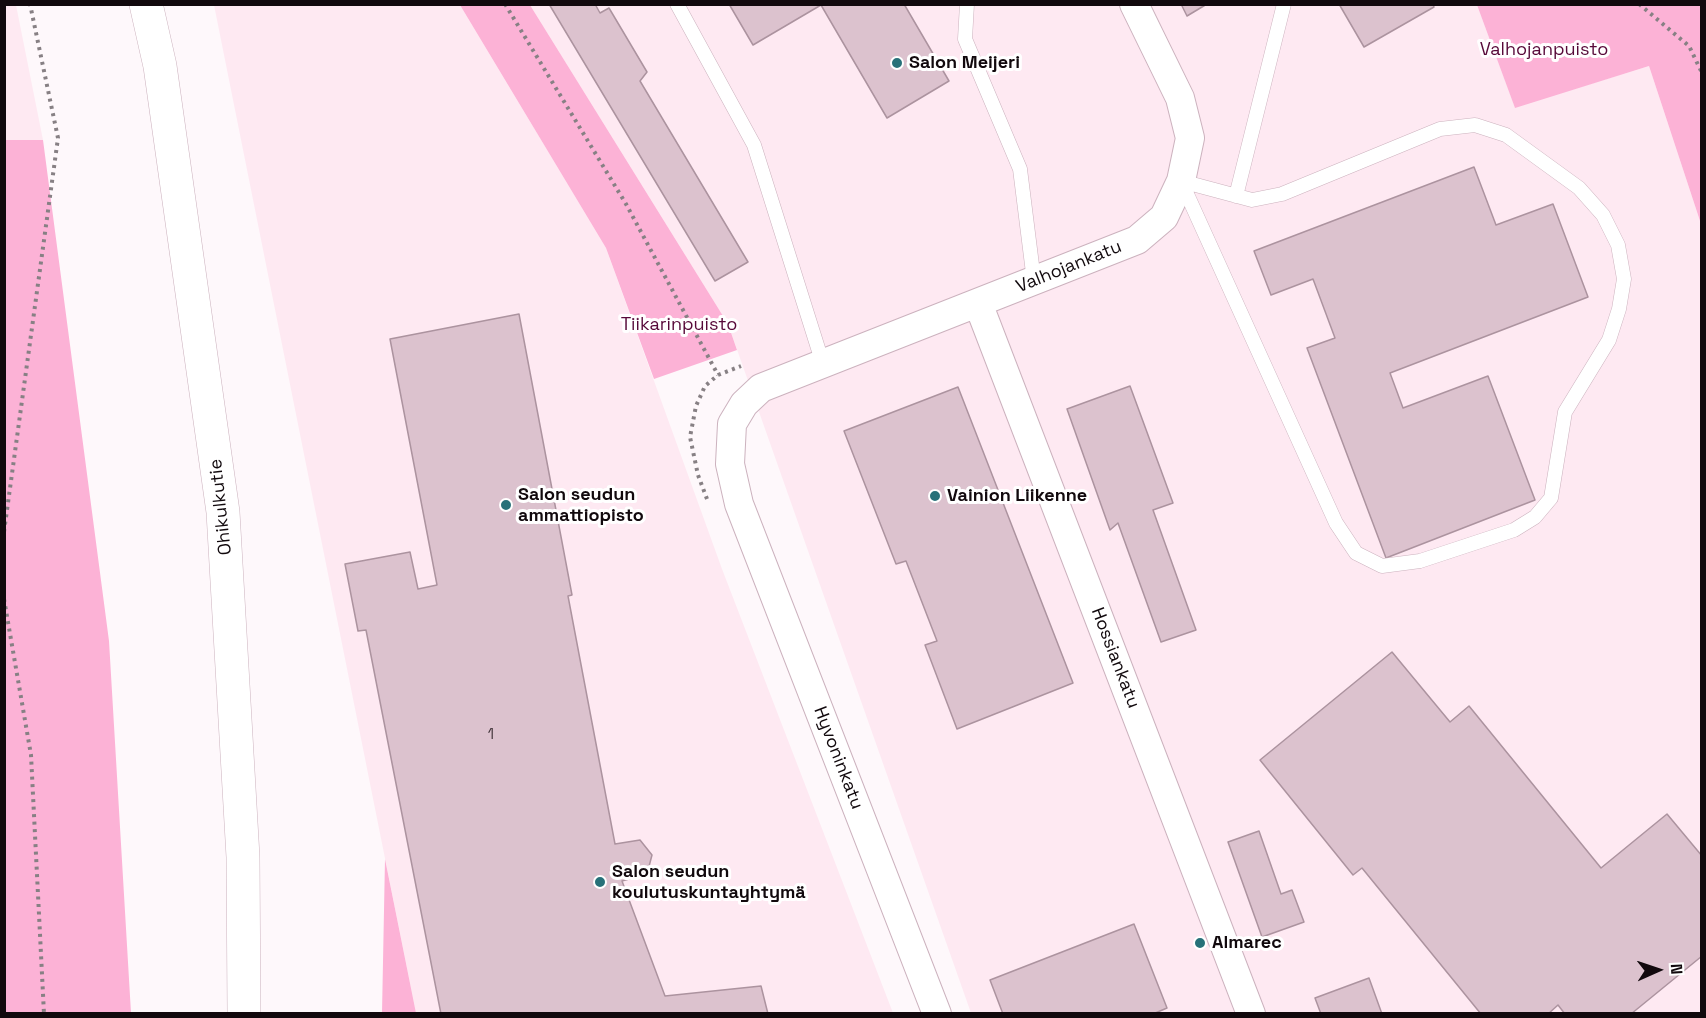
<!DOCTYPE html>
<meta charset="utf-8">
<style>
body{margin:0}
#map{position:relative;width:1706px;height:1018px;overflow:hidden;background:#fef8fb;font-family:"Space Grotesk",sans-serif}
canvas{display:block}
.frame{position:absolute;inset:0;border:6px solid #11090d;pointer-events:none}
.north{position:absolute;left:1628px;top:940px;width:60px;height:60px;-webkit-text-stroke:4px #fff;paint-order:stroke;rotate:87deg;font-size:16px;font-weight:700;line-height:24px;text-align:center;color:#11090d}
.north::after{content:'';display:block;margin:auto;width:21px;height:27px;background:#11090d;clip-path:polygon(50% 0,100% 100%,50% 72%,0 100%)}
</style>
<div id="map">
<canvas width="1706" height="1018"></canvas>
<div class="frame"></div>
<div class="north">N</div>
</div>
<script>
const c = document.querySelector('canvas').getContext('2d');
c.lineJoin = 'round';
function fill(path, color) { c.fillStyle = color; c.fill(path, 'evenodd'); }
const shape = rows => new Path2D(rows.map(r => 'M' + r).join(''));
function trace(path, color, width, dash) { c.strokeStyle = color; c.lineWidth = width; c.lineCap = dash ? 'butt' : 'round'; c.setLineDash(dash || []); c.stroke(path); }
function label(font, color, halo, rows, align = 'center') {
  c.font = font + ' "Space Grotesk",sans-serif'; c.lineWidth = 6; c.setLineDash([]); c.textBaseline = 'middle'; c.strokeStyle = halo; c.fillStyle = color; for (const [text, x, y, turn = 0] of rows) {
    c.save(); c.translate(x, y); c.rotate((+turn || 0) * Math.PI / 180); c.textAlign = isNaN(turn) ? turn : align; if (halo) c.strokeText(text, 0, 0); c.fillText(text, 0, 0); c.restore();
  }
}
const built = shape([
 [4,5,16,5,43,140,5,140],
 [214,5,460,5,606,248,722,569,893,1013,416,1013],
 [530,5,1477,5,1515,107,1649,66,1701,224,1701,1013,971,1013,728,324]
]);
const green = shape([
 [460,5,530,5,728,324,737,350,654,379,606,248],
 [1477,5,1701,5,1701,224,1649,66,1515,108],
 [5,140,43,140,109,641,131,1013,5,1013],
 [385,859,416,1013,382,1013]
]);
const building = shape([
 [549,4,595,4,600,13,609,8,647,72,640,81,748,262,715,281,549,4],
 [729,4,904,4,949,81,887,118,821,5,753,45,729,4],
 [1181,4,1207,4,1187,16,1181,4],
 [1339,4,1433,4,1434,7,1364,47,1339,4],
 [1474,167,1496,225,1553,204,1588,297,1390,373,1403,408,1488,376,1535,500,1386,558,1307,348,1335,338,1313,279,1271,295,1254,251,1474,167],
 [519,314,572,595,568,596,615,844,640,840,652,855,647,874,622,881,665,996,761,986,768,1014,441,1014,366,630,358,631,345,564,410,552,418,589,437,585,390,339,519,314],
 [1130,386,1173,503,1153,510,1196,630,1161,642,1118,523,1110,530,1067,409,1130,386],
 [958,387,1073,683,957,729,925,645,937,641,906,561,896,564,844,431,958,387],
 [1392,652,1450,722,1469,706,1601,868,1667,814,1702,856,1702,956,1631,1014,1565,1014,1558,1005,1548,1014,1481,1014,1362,868,1353,875,1260,760,1392,652],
 [1259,831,1281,894,1292,890,1304,922,1262,937,1228,842,1259,831],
 [1134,924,1167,1008,1153,1014,1003,1014,990,980,1134,924],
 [1369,978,1382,1014,1321,1014,1315,998,1369,978]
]);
const path = shape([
 [505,4,626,204,718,375],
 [1639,4,1689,46,1702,73],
 [707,499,698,475,690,437,696,406,705,386,718,375,741,366],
 [4,532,58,138,30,4],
 [4,599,31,755,44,1014]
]);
const lane = shape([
 [677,4,754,145,823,364],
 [967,4,965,39,1020,169,1034,281],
 [1475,125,1506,135,1579,188,1603,215,1618,245,1624,279,1619,309,1609,340,1565,412,1551,498,1535,517,1514,530,1420,561,1382,566,1356,553,1336,523,1181,181,1252,200,1282,194,1440,129,1475,125],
 [1236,196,1284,4]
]);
const street = shape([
 [978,303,1251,1014],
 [937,1014,739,504,730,464,732,424,744,404,761,388,1137,240,1164,217,1181,181,1190,138,1180,98,1134,4]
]);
const secondary = shape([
 [146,4,160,66,223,512,243,857,244,1014]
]);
const markers = [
 [897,63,6,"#277179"],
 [935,496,6,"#277179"],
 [506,505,6,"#277179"],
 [600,882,6,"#277179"],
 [1200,943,6,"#277179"]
];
const numberNames = [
 ["1",491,735]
];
const parkNames = [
 ["Valhojanpuisto",1544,50],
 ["Tiikarinpuisto",679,325]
];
const poiNames = [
 ["Salon Meijeri",909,63],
 ["Salon seudun",518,495],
 ["ammattiopisto",518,516],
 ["Vainion Liikenne",947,496],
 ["Salon seudun",612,872],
 ["koulutuskuntayhtymä",612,893],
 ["Almarec",1212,943]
];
const streetNames = [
 ["Valhojankatu",1069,267,-22],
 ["Ohikulkutie",221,507,-96],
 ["Hossiankatu",1115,658,69],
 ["Hyvoninkatu",838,758,69]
];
fill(built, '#fee9f2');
fill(green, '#fcb2d6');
fill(building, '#dcc2ce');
trace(building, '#ac939f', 1.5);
trace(lane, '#ccb2be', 15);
trace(street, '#ccb2be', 30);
trace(secondary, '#ccb2be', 34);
trace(path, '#878084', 4, [3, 4.5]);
trace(lane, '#fff', 14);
trace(street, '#fff', 28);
trace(secondary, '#fff', 33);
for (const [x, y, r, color] of markers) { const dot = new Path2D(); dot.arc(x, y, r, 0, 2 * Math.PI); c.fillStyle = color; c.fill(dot); trace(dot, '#fff', 2); }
label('15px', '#44373d', null, numberNames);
label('18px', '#570939', '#fff', parkNames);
label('bold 18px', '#11090d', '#fff', poiNames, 'left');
label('18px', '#11090d', '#fff', streetNames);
</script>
